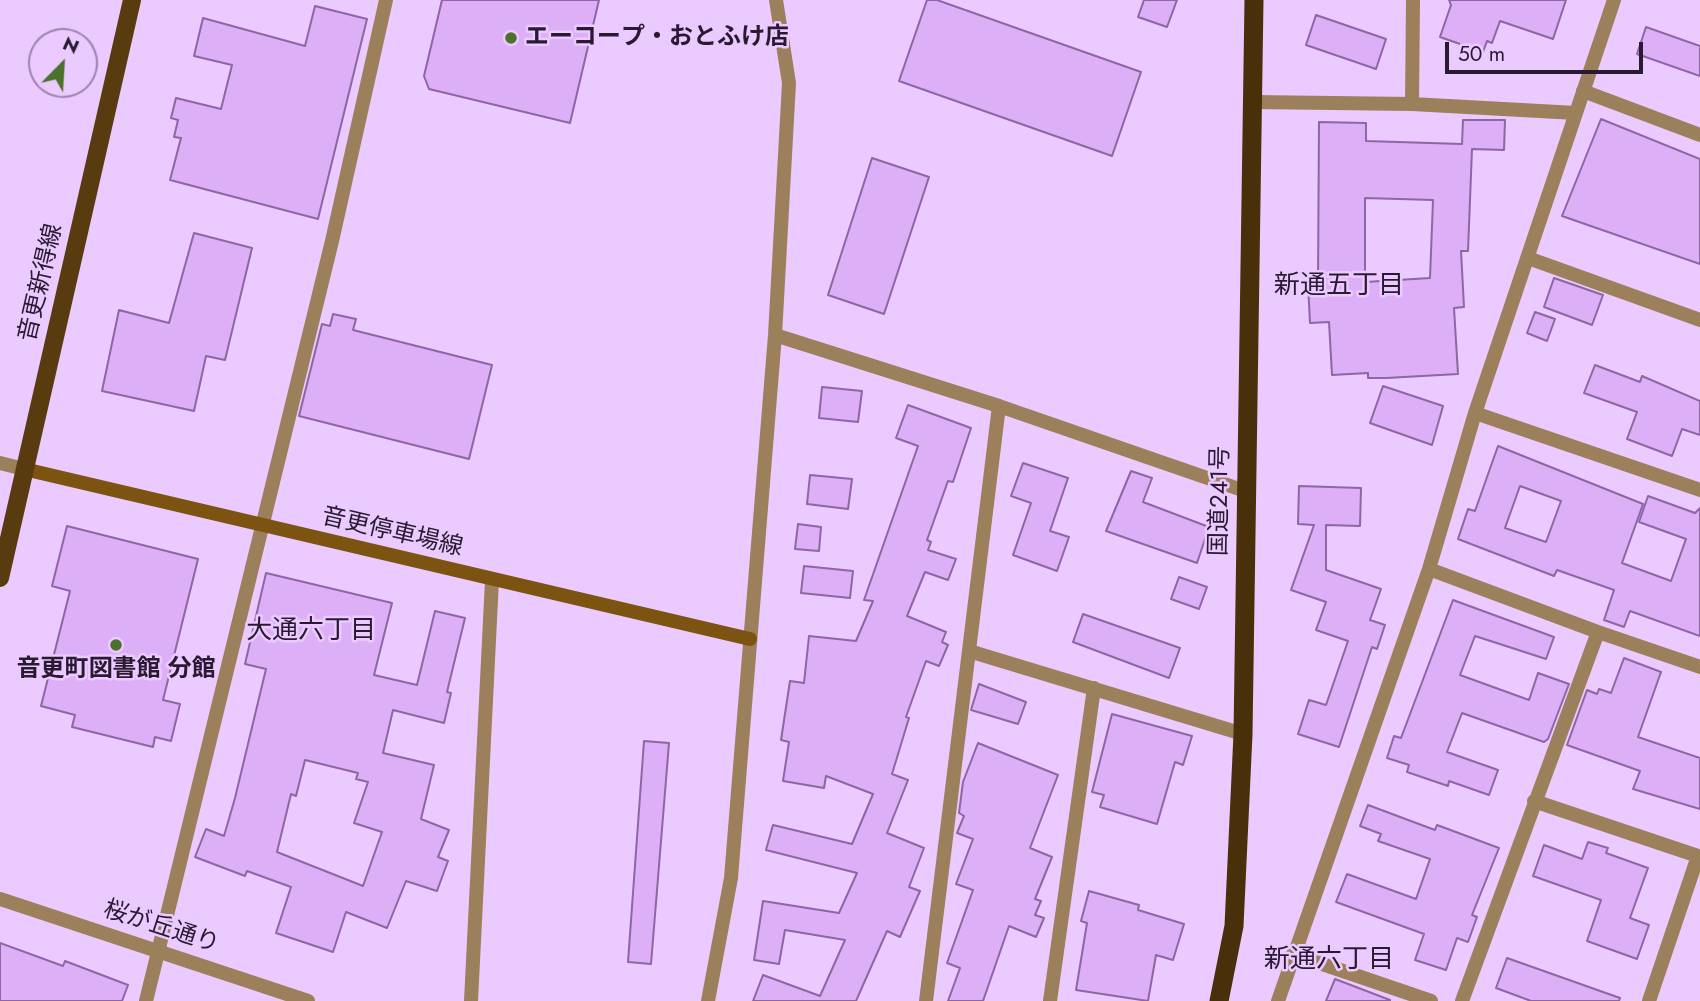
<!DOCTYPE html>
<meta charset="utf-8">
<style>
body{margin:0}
#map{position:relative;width:1700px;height:1001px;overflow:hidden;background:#ebcaff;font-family:Jost,sans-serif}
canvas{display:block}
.north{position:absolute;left:28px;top:28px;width:70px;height:70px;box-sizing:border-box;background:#ebcaff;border:2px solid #9d83ad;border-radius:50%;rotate:24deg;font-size:19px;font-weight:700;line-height:28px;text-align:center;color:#291931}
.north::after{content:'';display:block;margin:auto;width:24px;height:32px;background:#4c712b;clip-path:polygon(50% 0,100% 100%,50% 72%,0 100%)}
.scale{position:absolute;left:1445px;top:42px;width:198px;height:32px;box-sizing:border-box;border:4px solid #291931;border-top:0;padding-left:9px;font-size:21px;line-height:24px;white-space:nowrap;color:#291931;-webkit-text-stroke:5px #ebcaff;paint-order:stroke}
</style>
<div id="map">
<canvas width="1700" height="1001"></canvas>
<div class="north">N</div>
<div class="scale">50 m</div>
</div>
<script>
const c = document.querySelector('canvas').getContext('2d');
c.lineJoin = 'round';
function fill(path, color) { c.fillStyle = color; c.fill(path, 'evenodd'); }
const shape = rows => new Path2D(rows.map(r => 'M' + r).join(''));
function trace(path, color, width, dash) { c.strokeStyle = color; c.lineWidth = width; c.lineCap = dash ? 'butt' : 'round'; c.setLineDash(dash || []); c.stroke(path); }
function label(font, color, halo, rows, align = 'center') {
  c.font = font + ' Jost,"Noto Sans JP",sans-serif'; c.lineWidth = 5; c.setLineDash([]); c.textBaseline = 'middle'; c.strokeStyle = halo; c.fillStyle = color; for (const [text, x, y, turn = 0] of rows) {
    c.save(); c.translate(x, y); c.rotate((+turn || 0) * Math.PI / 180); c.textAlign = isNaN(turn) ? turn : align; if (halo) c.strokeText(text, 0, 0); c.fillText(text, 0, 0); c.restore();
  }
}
const building = shape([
 [442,0,599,0,570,123,429,89,424,76,442,0],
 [927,0,937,0,1141,72,1112,156,899,81,927,0],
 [1144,0,1177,0,1167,27,1138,17,1144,0],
 [1449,0,1566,0,1553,39,1500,21,1492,43,1487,41,1483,52,1440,37,1451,5,1449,0],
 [315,6,367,19,318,219,170,180,181,138,174,137,178,120,171,118,176,98,221,109,232,65,194,56,203,18,305,46,315,6],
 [1316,15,1386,39,1376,69,1306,45,1316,15],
 [1646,27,1700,46,1700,76,1637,54,1646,27],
 [1601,119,1700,159,1700,264,1562,216,1601,119],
 [1463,120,1505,120,1504,150,1472,149,1468,251,1461,251,1464,307,1454,308,1458,374,1386,378,1368,378,1368,373,1332,375,1329,322,1310,323,1308,283,1318,282,1319,122,1366,123,1366,141,1462,144,1463,120],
 [1365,198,1433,200,1430,278,1365,282,1365,198],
 [872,158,929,177,884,314,828,295,872,158],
 [194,233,252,248,225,360,206,356,194,411,102,391,119,310,169,323,194,233],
 [1554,278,1603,295,1592,325,1544,307,1554,278],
 [1535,312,1555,319,1547,341,1527,333,1535,312],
 [333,314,356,319,353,330,492,365,469,459,299,416,322,324,330,326,333,314],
 [1595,365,1640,382,1642,376,1700,401,1700,435,1682,429,1672,456,1627,439,1637,412,1584,393,1595,365],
 [1383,386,1443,406,1432,445,1370,423,1383,386],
 [822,387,862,391,858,422,819,418,822,387],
 [908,405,971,428,953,482,948,481,927,540,931,542,928,550,956,559,948,580,925,572,907,616,946,632,942,642,948,645,939,666,926,661,906,717,909,718,892,774,908,780,887,833,924,848,909,887,920,891,900,937,887,931,856,1001,753,1001,763,975,820,996,845,940,785,930,779,964,754,960,763,901,839,913,857,873,766,850,773,825,852,844,873,794,826,776,824,788,783,781,789,742,781,740,790,681,804,683,809,636,856,641,873,601,864,600,918,446,896,438,908,405],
 [1498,446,1643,504,1622,563,1671,581,1686,539,1639,522,1648,496,1695,513,1700,508,1700,636,1630,611,1624,627,1604,620,1614,590,1557,570,1554,576,1458,539,1468,509,1475,511,1498,446],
 [1520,486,1561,501,1546,542,1505,528,1520,486],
 [1023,463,1068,478,1050,531,1069,537,1057,571,1013,555,1031,503,1011,496,1023,463],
 [1131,471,1152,478,1143,502,1209,527,1197,563,1106,531,1131,471],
 [810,475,852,479,848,509,807,504,810,475],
 [1299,486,1361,488,1360,526,1326,525,1326,570,1381,589,1370,620,1385,625,1377,649,1372,647,1339,747,1298,734,1309,700,1326,705,1348,641,1316,630,1326,602,1291,590,1314,525,1298,524,1299,486],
 [798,524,821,527,819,551,795,549,798,524],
 [67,526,198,559,163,700,180,704,171,741,155,737,153,747,72,727,75,715,41,706,70,591,52,586,67,526],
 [804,566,853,571,850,598,801,593,804,566],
 [266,573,392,603,374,675,417,685,435,611,465,618,447,692,451,693,444,723,393,710,383,753,434,765,421,819,449,830,438,857,448,861,437,891,406,881,387,928,346,912,333,952,276,933,291,887,247,871,245,876,195,857,206,829,224,836,235,798,266,669,245,664,266,573],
 [305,760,358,773,356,779,368,782,354,823,382,832,363,886,277,852,291,794,296,796,305,760],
 [1179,577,1207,587,1199,609,1171,599,1179,577],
 [1453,600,1554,637,1546,659,1475,636,1460,675,1529,700,1538,673,1569,684,1548,739,1544,742,1462,713,1447,752,1498,770,1489,795,1449,781,1448,786,1407,772,1409,765,1387,758,1394,736,1401,738,1453,600],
 [1083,614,1180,648,1169,678,1073,642,1083,614],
 [1624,658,1661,672,1638,737,1700,758,1700,809,1633,789,1640,771,1567,745,1587,690,1597,694,1599,689,1611,693,1624,658],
 [979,684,1026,702,1018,724,971,710,979,684],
 [1112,714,1192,736,1183,765,1175,762,1157,824,1100,807,1104,795,1092,792,1112,714],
 [644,741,669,743,651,964,628,962,644,741],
 [978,743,1058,775,1030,848,1052,857,1035,899,1041,901,1035,915,1044,918,1036,937,1009,926,983,1001,948,1001,960,968,947,963,973,890,956,884,973,839,957,833,964,816,959,813,963,782,978,743],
 [1368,805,1435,830,1437,825,1499,848,1472,915,1477,917,1468,942,1457,938,1446,970,1415,960,1424,934,1336,902,1347,874,1416,899,1430,859,1378,841,1381,834,1360,826,1368,805],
 [1588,842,1608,848,1606,853,1648,868,1630,918,1649,925,1637,959,1587,941,1601,900,1533,876,1544,845,1582,859,1588,842],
 [1089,891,1139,905,1138,910,1184,924,1173,960,1156,955,1148,1001,1076,990,1087,923,1081,921,1089,891],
 [0,943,63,966,65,961,128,985,122,1001,0,1001,0,943],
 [1507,958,1620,998,1619,1001,1531,1001,1496,988,1507,958],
 [1335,979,1390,1000,1390,1001,1326,1001,1335,979]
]);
const minor = shape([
 [1583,91,1700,135],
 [1253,102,1412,104,1576,113],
 [1412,104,1413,0],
 [1528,258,1700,320],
 [775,335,999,406,1245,491],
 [1475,413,1700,490],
 [0,463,24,469],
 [1429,569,1598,632,1462,1001],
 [1598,632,1700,667],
 [969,651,1243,734],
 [1534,801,1698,856,1649,1001],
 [1293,954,1431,1001],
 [146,1001,332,241,386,0],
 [471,1001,492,580],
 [708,1001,731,878,775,335,789,83,776,0],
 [926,1001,999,406],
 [1050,1001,1094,688],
 [1278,1001,1429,569,1475,413,1614,0]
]);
const tertiary = shape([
 [0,899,308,1001]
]);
const secondary = shape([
 [24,469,750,639]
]);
const primary = shape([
 [0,578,132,0]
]);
const trunk = shape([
 [1219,1001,1234,926,1243,734,1254,0]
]);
const markers = [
 [511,38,7,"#4c712b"],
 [116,645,7,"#4c712b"]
];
const poiNames = [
 ["エーコープ・おとふけ店",525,38],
 ["音更町図書館 分館",116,670,"center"]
];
const streetNames = [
 ["音更新得線",42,283,-77],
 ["国道241号",1221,501,-89],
 ["音更停車場線",392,533,13],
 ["桜が丘通り",161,928,18]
];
const neighbourhoodNames = [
 ["新通五丁目",1339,287],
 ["大通六丁目",311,632],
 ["新通六丁目",1329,961]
];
fill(building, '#ddaff7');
trace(building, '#8d66a3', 2);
trace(minor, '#9c7f5b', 14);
trace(tertiary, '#9c7f5b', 14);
trace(secondary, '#7d5312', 14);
trace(primary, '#583b0f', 18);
trace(trunk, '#4a300a', 19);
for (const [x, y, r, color] of markers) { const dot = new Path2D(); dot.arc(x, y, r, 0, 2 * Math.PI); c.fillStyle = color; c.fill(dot); trace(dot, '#ebcaff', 2.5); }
label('bold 24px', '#291931', '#ebcaff', poiNames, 'left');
label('24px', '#291931', '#ebcaff', streetNames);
label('26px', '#291931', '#ebcaff', neighbourhoodNames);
</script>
